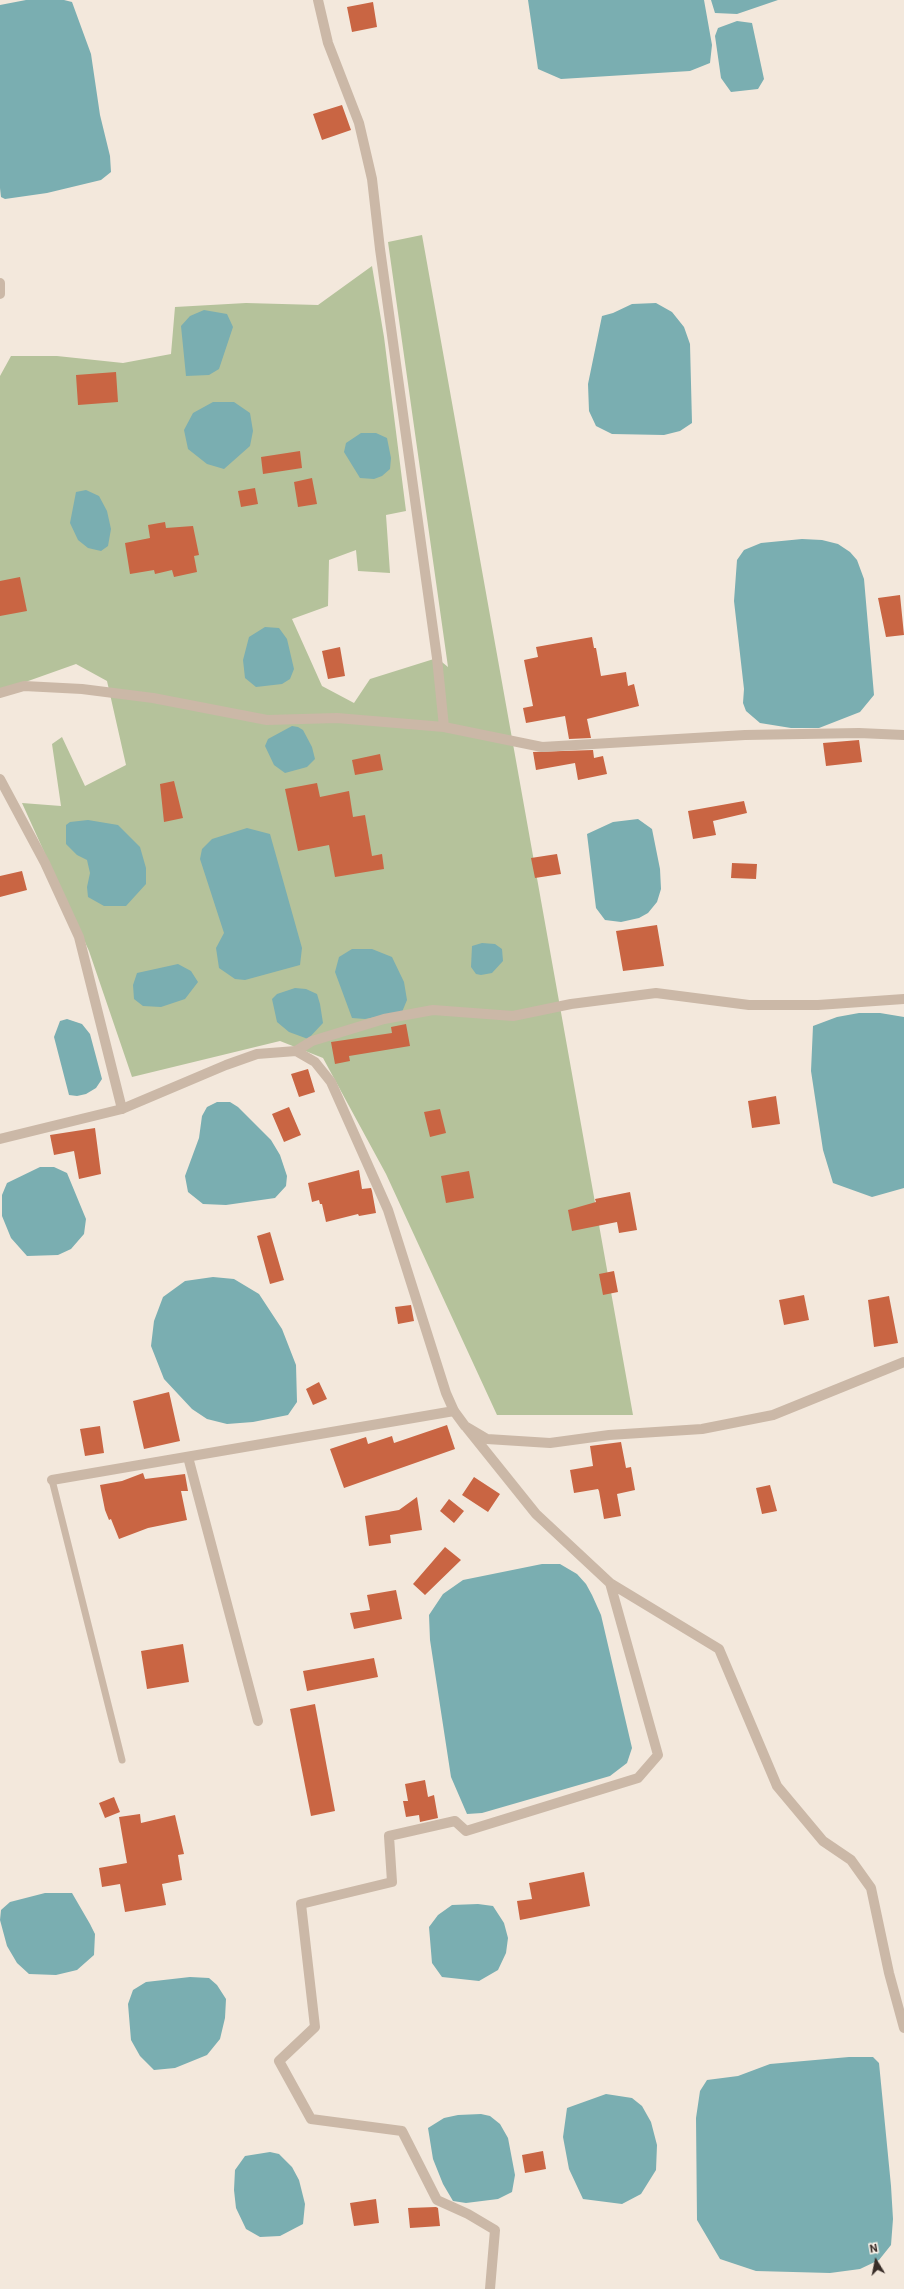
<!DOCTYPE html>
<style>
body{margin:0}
#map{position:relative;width:904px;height:2289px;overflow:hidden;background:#f3e8dc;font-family:Roboto,sans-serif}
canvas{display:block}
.north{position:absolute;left:856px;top:2241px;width:40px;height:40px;-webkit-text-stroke:3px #faf2e8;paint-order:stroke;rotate:350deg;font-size:11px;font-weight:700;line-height:16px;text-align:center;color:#382d28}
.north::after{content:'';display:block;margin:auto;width:14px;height:18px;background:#382d28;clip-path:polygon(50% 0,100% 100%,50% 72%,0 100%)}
</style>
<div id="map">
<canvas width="904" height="2289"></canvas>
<div class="north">N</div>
</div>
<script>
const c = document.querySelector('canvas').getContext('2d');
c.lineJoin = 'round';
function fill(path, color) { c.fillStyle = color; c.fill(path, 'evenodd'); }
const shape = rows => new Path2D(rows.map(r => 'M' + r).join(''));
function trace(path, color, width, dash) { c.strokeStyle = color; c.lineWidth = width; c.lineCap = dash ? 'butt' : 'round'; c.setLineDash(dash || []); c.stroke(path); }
const green = shape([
 [422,235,633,1415,497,1415,386,1174,323,1058,280,1041,132,1077,89,951,22,803,61,806,52,744,62,737,85,786,126,765,107,681,76,664,0,691,0,376,11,356,57,356,123,363,171,354,175,307,246,303,318,305,372,266,384,337,406,511,386,515,390,573,358,571,356,550,329,560,328,606,292,619,322,686,354,703,370,679,437,658,448,667,388,242]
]);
const water = shape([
 [26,0,64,0,72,2,91,54,100,115,110,156,111,172,101,180,47,193,5,199,1,197,0,188,0,5],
 [528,0,704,0,712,45,710,63,690,71,561,79,538,69],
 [711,0,778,0,737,14,715,13],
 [737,21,752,23,764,79,758,89,731,92,721,78,715,36,718,28],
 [656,303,672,312,684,327,690,344,692,423,680,431,664,435,612,434,596,426,589,411,588,384,602,316,613,313,632,304],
 [204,310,227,314,233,327,219,369,209,375,186,376,181,326,190,316],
 [213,402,234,402,250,413,253,431,250,446,224,469,207,464,188,449,184,430,193,413],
 [361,433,376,433,387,438,391,458,390,469,382,476,374,479,360,478,344,452,346,443],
 [86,490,99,496,107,511,111,529,108,546,101,551,88,548,78,540,70,523,76,492],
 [802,539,822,540,838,544,850,552,857,560,864,579,874,695,860,712,819,728,791,728,760,723,746,711,743,703,744,689,734,601,737,560,744,550,761,543],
 [265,627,279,628,287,639,294,669,290,679,282,684,256,687,245,678,243,660,249,637],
 [292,726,298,727,303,730,312,747,315,759,307,767,285,773,274,765,265,746,268,739],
 [638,819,652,829,660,869,661,889,657,902,648,913,639,918,621,922,605,920,596,908,587,834,613,822],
 [88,820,118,825,140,847,146,868,146,884,126,906,104,906,88,897,87,887,90,873,87,860,77,855,66,844,66,825,70,822],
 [247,828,270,834,302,948,300,965,245,980,235,979,219,968,216,948,224,933,200,859,202,849,212,839],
 [482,943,495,944,502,949,503,961,492,973,481,975,476,974,471,967,472,946],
 [352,949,372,949,392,957,404,982,407,1000,402,1012,365,1019,352,1018,335,972,339,957],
 [178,964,191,971,198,982,185,999,161,1007,143,1006,134,999,133,985,137,973],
 [295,988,306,989,317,994,320,1004,323,1023,308,1039,289,1032,277,1022,272,999,277,994],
 [859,1013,880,1013,904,1017,904,1188,872,1197,833,1183,823,1150,811,1071,813,1026,837,1017],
 [67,1019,82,1024,90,1034,102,1079,96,1088,86,1094,77,1096,69,1095,54,1037,60,1021],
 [217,1102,230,1102,238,1107,271,1140,280,1155,287,1176,286,1186,275,1198,226,1205,203,1204,188,1192,185,1176,199,1138,202,1116,207,1107],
 [40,1167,54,1167,67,1173,86,1219,84,1234,71,1249,58,1255,27,1256,11,1238,2,1216,2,1195,7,1183],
 [213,1277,234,1279,259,1294,282,1329,296,1365,297,1402,288,1415,253,1422,227,1424,207,1419,192,1409,164,1379,151,1346,154,1321,163,1297,185,1281],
 [542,1564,560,1564,577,1574,586,1584,592,1595,601,1615,632,1748,627,1763,610,1776,482,1813,467,1814,451,1777,430,1640,429,1615,443,1594,463,1580],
 [45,1893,72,1893,90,1924,95,1934,94,1955,77,1970,56,1975,29,1974,17,1963,7,1946,0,1920,1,1910,10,1902],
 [478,1904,493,1906,504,1923,508,1938,506,1953,498,1970,479,1981,442,1977,432,1963,429,1927,438,1915,452,1905],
 [190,1977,209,1978,217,1985,226,1999,225,2018,220,2039,207,2055,175,2068,154,2070,140,2056,131,2040,128,2004,133,1990,146,1982],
 [849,2057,873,2057,879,2063,891,2186,893,2219,891,2245,879,2260,860,2269,830,2273,756,2271,720,2259,697,2220,696,2118,700,2091,707,2080,738,2076,770,2064],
 [606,2094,632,2098,642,2106,651,2122,657,2145,656,2170,641,2194,622,2204,583,2199,569,2169,563,2137,567,2108],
 [481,2114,490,2116,500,2124,508,2138,515,2175,512,2192,498,2199,466,2203,453,2201,443,2184,433,2159,428,2128,444,2118,458,2115],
 [270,2152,279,2154,292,2167,299,2180,305,2204,303,2224,280,2236,260,2237,246,2229,236,2208,234,2190,235,2170,245,2156]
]);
const building = shape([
 [373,2,377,27,352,32,347,7],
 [342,105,351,130,322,140,313,114],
 [116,372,118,402,78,405,76,375],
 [300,451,302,468,263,474,261,457],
 [312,478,317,504,298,507,294,482],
 [255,488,258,504,241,507,238,491],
 [165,522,166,528,193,526,199,555,194,556,197,572,174,577,172,570,155,574,154,570,130,574,125,543,150,538,148,525],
 [20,577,27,611,0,616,0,581],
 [900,595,904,635,886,637,878,598],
 [592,637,594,648,596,648,601,676,626,672,628,686,634,684,639,706,587,719,591,738,569,739,565,716,526,723,523,708,533,706,524,660,538,657,536,647],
 [340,647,345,676,328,679,322,651],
 [859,740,862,762,826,766,823,743],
 [593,750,594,758,603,756,607,774,578,780,575,763,536,770,533,752],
 [380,754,383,770,355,775,352,760],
 [174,781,183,818,164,822,160,784],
 [317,783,320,797,349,791,353,817,365,815,372,856,382,854,384,869,335,877,329,845,298,851,285,789],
 [744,801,747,813,713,821,716,835,693,839,688,811],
 [557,854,561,874,535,878,531,858],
 [732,863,757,864,756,879,731,878],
 [22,871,27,890,0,897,0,876],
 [657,925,664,966,623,971,616,931],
 [406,1024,410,1046,349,1056,350,1061,335,1064,331,1042,392,1033,391,1027],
 [308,1069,315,1092,299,1097,291,1074],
 [776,1096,780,1124,752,1128,748,1101],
 [289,1107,301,1135,284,1142,272,1114],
 [440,1109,446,1133,430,1137,424,1112],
 [95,1128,101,1174,79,1179,74,1151,54,1155,50,1135],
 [359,1170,362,1189,371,1188,372,1191,376,1213,359,1216,358,1214,326,1222,322,1204,320,1204,319,1200,312,1202,308,1183],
 [469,1171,474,1198,446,1203,441,1176],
 [630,1192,637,1230,619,1233,617,1222,572,1231,568,1210,596,1202,595,1199],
 [270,1232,284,1280,270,1284,257,1236],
 [614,1271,618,1292,603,1295,599,1274],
 [804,1295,809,1320,784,1325,779,1300],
 [889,1296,898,1343,874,1347,868,1300],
 [411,1305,414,1321,398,1324,395,1307],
 [319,1382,327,1399,313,1405,306,1389],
 [169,1392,180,1441,144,1449,133,1401],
 [447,1425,455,1449,344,1488,330,1449,366,1437,368,1444,392,1436,394,1443],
 [100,1426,104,1453,85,1456,80,1429],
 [621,1442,626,1468,631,1467,635,1490,617,1494,621,1516,604,1519,599,1491,598,1489,574,1493,570,1470,593,1466,590,1446],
 [143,1473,145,1479,185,1474,188,1491,181,1491,187,1520,148,1528,119,1539,111,1519,109,1520,105,1510,100,1485,122,1481],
 [474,1477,500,1494,488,1512,462,1495],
 [770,1485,777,1511,762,1514,756,1488],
 [417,1497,422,1530,390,1535,391,1543,369,1546,365,1516,399,1510],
 [449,1499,464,1511,454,1523,440,1511],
 [445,1547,461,1560,425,1595,413,1584],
 [396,1590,402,1619,354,1629,350,1613,370,1610,367,1595],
 [183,1644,189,1682,147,1689,141,1651],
 [374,1658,378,1677,307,1691,303,1671],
 [315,1704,335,1811,311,1816,290,1709],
 [425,1780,428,1797,434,1795,438,1818,420,1822,419,1815,406,1817,403,1801,408,1801,405,1784],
 [114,1797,120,1812,105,1818,99,1803],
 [140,1814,141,1823,175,1815,184,1854,178,1855,182,1880,162,1884,166,1905,125,1912,120,1884,102,1887,99,1868,127,1863,119,1817],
 [584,1872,590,1906,520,1920,517,1901,532,1899,529,1883],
 [543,2151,546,2169,525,2173,522,2155],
 [376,2199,379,2223,354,2226,350,2203],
 [436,2207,438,2208,440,2226,410,2228,408,2208]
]);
const service = shape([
 [52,1480,122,1760]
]);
const minor = shape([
 [318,0,328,43,359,123,372,179,380,249,437,658,444,727],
 [0,283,0,294],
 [0,693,24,686,82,689,153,698,267,720,337,718,444,727,542,747,745,735,859,733,904,735],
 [0,779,45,863,79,937,122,1109],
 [296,1051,312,1041,384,1019,433,1010,513,1016,571,1004,656,993,749,1005,818,1005,904,999],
 [467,1428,536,1514,610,1583,719,1649,777,1786,823,1841,851,1860,871,1888,889,1973,904,2028],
 [188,1457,258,1721],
 [52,1480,454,1411],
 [490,2289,495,2230,468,2214,437,2200,402,2131,311,2119,279,2061,315,2027,301,1904,392,1882,389,1836,455,1821,466,1831,638,1778,658,1755,610,1583]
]);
const tertiary = shape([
 [0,1139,122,1109,226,1065,257,1054,296,1051,315,1062,331,1082,388,1210,446,1393,454,1411,465,1426,487,1439,550,1443,609,1435,702,1429,773,1415,904,1362]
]);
fill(green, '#b5c29b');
fill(water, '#7aaeb1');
fill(building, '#c96543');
trace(service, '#cbb8a7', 7);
trace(minor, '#cbb8a7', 10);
trace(tertiary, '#cbb8a7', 10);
</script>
